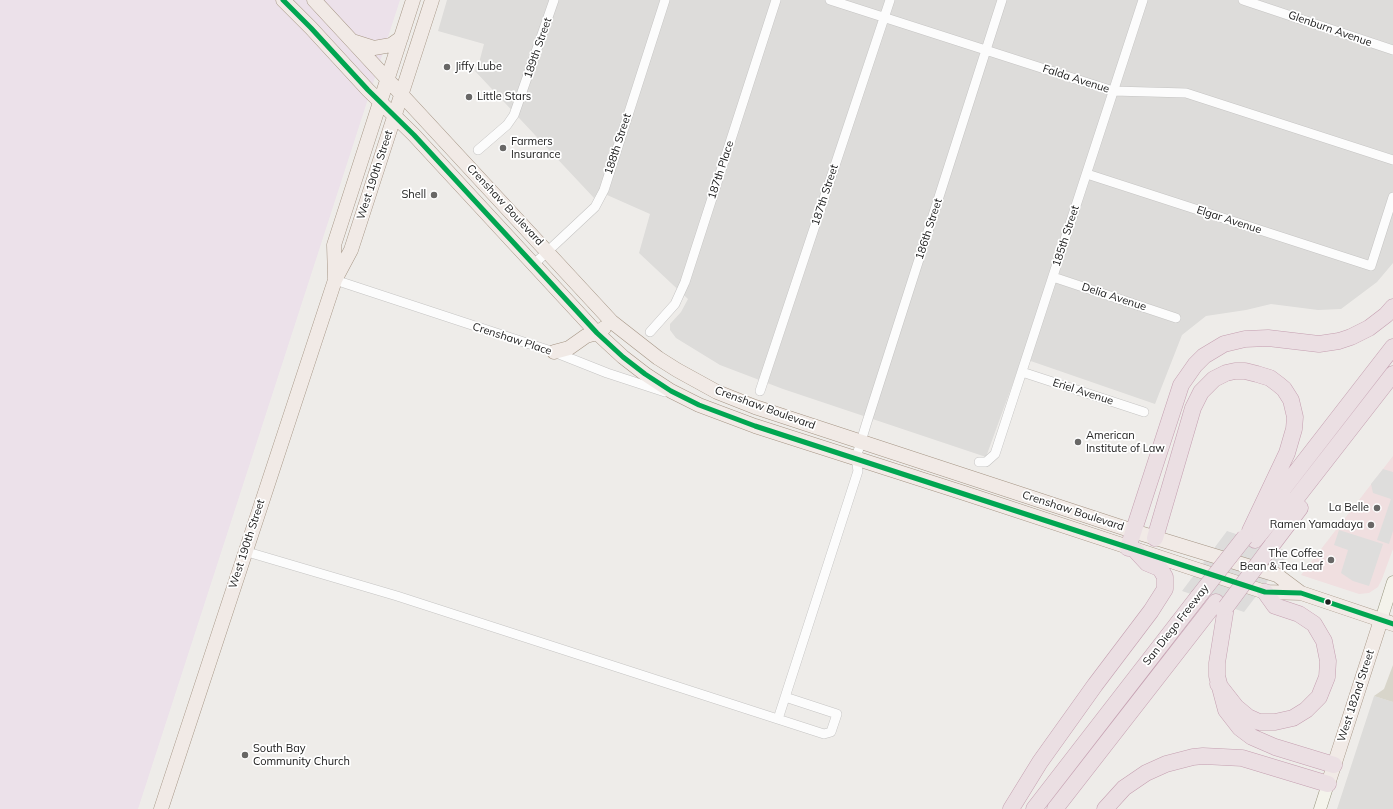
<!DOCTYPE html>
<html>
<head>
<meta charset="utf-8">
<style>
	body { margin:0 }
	canvas { display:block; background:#eeece9 }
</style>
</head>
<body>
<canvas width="1393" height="809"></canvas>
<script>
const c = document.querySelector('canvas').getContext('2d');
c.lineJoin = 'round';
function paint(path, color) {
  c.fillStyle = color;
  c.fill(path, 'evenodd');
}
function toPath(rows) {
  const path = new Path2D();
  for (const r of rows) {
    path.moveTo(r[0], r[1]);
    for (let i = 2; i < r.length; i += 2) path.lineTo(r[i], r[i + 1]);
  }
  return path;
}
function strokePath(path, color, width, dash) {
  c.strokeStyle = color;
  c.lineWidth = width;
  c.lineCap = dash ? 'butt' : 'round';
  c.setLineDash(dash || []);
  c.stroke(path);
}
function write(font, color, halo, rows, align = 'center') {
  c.font = font + ' Mulish,sans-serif';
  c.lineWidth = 3.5;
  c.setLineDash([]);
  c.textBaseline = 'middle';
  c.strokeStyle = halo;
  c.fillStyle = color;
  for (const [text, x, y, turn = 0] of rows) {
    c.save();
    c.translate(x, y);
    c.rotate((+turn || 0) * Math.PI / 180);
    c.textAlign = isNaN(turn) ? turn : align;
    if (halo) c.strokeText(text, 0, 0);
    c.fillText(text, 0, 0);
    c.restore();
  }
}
paint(toPath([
	[447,0,1393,0,1393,263,1377,282,1341,309,1318,310,1271,304,1246,310,1206,316,1182,335,1155,404,1022,358,986,457,783,389,720,365,676,338,670,330,670,324,681,312,688,299,639,253,650,214,598,191,594,198,475,71,479,63,484,44,438,31],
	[1374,696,1393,702,1393,809,1337,809]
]), '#dddcda');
paint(toPath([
	[1393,456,1393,549,1382,579,1378,587,1369,593,1359,594,1301,575]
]), '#f0dfe0');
paint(toPath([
	[0,0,400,0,138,809,0,809]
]), '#ece1ea');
paint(toPath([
	[1393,665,1393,702,1374,696,1384,689]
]), '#d8d5ca');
paint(toPath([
	[1383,469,1393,472,1393,531,1389,544,1377,540,1391,499,1373,493,1371,484],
	[1339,530,1383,544,1369,586,1353,581,1341,573,1348,550,1334,545]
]), '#dedddc');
paint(toPath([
	[1227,531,1290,552,1244,612,1182,591]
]), '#dddcdb');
const minor = toPath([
	[830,0,1113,91,1186,93,1393,160],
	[1243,0,1393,50],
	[478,150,507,125,514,115,554,0],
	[1087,174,1371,266,1393,197],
	[533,265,595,207,604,190,665,0],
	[1053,277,1176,318],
	[335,280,554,352,607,373,665,392],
	[650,332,675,304,685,282,776,0],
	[1022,372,1144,412],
	[760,391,890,0],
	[979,462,986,462,995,454,1143,0],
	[244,551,397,596,824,734,831,732,837,714,785,697],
	[778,719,858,471,856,458,866,425,1002,0]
]);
const secondary = toPath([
	[1381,620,1393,582],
	[1320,809,1328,784]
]);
const primary = toPath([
	[283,0,311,28,368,90,414,135,597,333,623,357,645,374,671,391,699,405,755,426,964,493,1265,592,1301,593,1393,624],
	[314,0,612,322,658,358,677,370,717,392,755,407,1133,531,1277,575,1301,593],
	[352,41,374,48,391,45,401,38],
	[335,278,334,245,413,0],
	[554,352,569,348,586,336,597,333,604,328],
	[1328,784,1381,620],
	[161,809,335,280,351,250,432,0]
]);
const motorway = toPath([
	[1269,507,1393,347],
	[1284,514,1393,374],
	[1155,538,1193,408,1201,392,1214,379,1226,373,1235,371,1245,371,1257,374,1270,378,1278,384,1284,389,1291,400,1295,417,1294,429,1287,453,1250,531],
	[1255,540,1287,500],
	[1272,545,1300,508],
	[1128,548,1181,385,1195,365,1204,356,1224,344,1245,339,1268,338,1319,344,1339,341,1351,337,1369,328,1386,315,1393,307],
	[1226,607,1217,663,1217,676,1226,710,1240,728,1252,737,1275,747,1334,765],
	[1218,684,1236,707,1248,717,1259,722,1275,722,1293,718,1306,710,1319,697,1327,677,1328,661,1324,641,1314,624,1299,614,1275,606,1265,592],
	[1011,809,1040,762,1095,685,1151,611,1165,589,1165,577,1161,570,1159,568,1147,563,1135,550],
	[1034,809,1198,597],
	[1055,809,1216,602],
	[1105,809,1124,788,1146,773,1166,764,1193,757,1203,756,1242,758,1328,784]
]);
strokePath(minor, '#c5c4c3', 10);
strokePath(secondary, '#999780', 13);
strokePath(primary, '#a59585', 15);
strokePath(motorway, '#c49fb0', 17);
strokePath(minor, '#fcfcfc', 9);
strokePath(secondary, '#f4f3eb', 12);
strokePath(primary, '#f1eae6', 14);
strokePath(motorway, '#ebdfe3', 16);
const motorwayBridge = toPath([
	[1198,597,1245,537],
	[1226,607,1272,545]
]);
strokePath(motorwayBridge, '#c49fb0', 17, []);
strokePath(motorwayBridge, '#ebdfe3', 16);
strokePath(toPath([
	[283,0,311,28,368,90,414,135,597,333,623,357,645,374,671,391,699,405,755,426,1265,592,1301,593,1393,624]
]), '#00a651', 5);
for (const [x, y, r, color] of [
	[447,67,4,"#686766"],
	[469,97,4,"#686766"],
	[503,148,4,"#686766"],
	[434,195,4,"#686766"],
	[1078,442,4,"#686766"],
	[1377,508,4,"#686766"],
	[1371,525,4,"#686766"],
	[1331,560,4,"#686766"],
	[1328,602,3.5,"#202020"],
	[245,755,4,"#686766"]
]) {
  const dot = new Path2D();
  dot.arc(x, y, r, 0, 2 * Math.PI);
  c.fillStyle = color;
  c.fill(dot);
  strokePath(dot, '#fff', 1.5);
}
write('11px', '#202020', '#fff', [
	["Glenburn Avenue",1330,29,19],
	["189th Street",538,48,-71],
	["Falda Avenue",1076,79,18],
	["188th Street",618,144,-72],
	["187th Place",721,170,-72],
	["West 190th Street",375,175,-72],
	["187th Street",825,195,-72],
	["Crenshaw Boulevard",505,205,47],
	["Elgar Avenue",1229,220,18],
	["186th Street",929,229,-72],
	["185th Street",1066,236,-72],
	["Delia Avenue",1114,297,18],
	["Crenshaw Place",512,339,18],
	["Eriel Avenue",1083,392,18],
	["Crenshaw Boulevard",765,408,20],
	["Crenshaw Boulevard",1073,511,18],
	["West 190th Street",247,544,-72],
	["San Diego Freeway",1176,625,-52],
	["West 182nd Street",1356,696,-72]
]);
write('11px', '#202020', '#fff', [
	["Jiffy Lube",455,67],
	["Little Stars",477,97],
	["Farmers",511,142],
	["Insurance",511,155],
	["Shell",426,195,"right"],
	["American",1086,436],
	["Institute of Law",1086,449],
	["La Belle",1369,508,"right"],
	["Ramen Yamadaya",1363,525,"right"],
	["The Coffee",1323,554,"right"],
	["Bean & Tea Leaf",1323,567,"right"],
	["South Bay",253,749],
	["Community Church",253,762]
], 'left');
</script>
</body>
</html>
